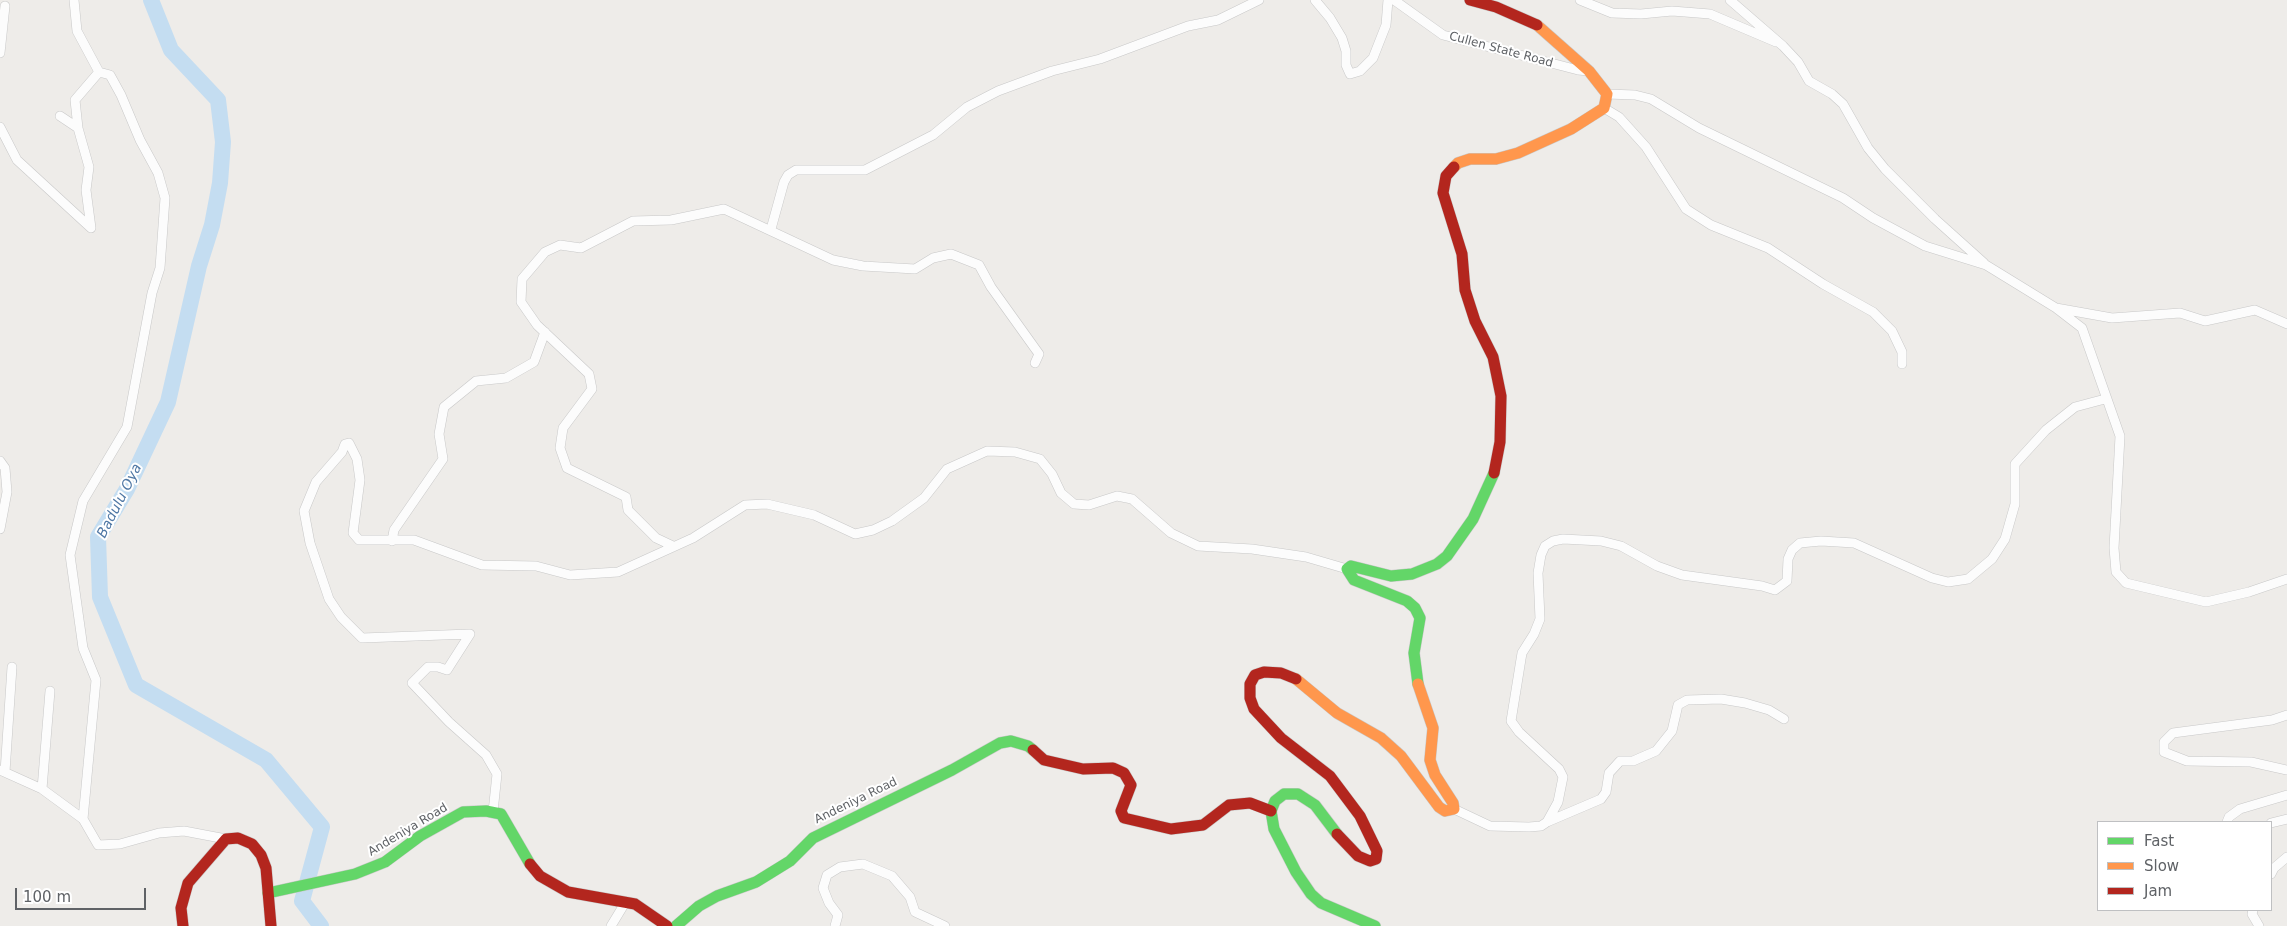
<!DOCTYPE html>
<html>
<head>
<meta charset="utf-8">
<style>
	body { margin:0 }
	#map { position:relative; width:2287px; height:926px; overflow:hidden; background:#eeece9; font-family:"DejaVu Sans",sans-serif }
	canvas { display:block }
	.legend { position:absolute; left:2097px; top:821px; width:175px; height:90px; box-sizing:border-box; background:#fff; border:1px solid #bfc0c2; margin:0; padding:6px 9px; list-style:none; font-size:15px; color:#5f6266 }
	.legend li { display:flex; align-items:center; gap:10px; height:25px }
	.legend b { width:25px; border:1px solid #bfc0c2 }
	.scale { position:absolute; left:15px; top:888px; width:131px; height:22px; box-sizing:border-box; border:2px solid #5f6266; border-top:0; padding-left:6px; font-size:15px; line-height:18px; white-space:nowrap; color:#5f6266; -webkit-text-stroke:4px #fff; paint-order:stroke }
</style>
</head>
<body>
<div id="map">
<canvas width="2287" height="926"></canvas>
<ul class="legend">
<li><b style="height:6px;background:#63d668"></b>Fast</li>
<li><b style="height:6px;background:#ff974d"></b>Slow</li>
<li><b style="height:6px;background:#b3261e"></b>Jam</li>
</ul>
<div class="scale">100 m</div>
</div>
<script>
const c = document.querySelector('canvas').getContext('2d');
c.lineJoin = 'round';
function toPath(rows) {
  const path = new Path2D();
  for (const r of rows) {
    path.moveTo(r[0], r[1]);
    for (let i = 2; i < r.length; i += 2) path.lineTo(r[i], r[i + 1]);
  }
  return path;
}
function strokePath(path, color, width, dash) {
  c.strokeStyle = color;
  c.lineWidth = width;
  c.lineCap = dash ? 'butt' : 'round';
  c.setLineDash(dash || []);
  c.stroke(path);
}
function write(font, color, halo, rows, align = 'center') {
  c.font = font + ' "DejaVu Sans",sans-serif';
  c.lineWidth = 4;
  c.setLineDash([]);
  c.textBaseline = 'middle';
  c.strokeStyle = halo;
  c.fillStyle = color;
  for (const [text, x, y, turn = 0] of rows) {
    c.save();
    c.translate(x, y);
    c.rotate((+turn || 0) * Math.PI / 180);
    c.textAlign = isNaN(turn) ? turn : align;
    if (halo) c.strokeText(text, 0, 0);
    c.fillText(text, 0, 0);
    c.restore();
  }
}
strokePath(toPath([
	[151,0,171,50,218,100,223,142,220,183,212,225,199,266,168,402,127,489,98,537,100,597,136,685,266,760,322,827,302,901,321,926]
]), '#c4ddf1', 16);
const street = toPath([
	[74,0,77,31,99,72],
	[1315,0,1330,18,1342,38,1346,51,1346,65,1350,74,1360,71,1373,58,1386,25,1388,0],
	[1394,0,1443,35,1578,70,1589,71],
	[1580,0,1612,13,1641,14,1672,11,1710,14,1776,42],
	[1730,0,1783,46,1798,62,1809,81,1832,94,1843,104,1868,148,1885,169,1935,219,1984,263],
	[0,53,5,6],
	[1607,94,1635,95,1651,99,1699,128,1843,198,1873,218,1925,246,1986,265,2056,308,2082,328,2120,436,2114,548,2116,572,2126,583,2206,602,2249,592,2287,579],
	[1604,108,1619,117,1646,147,1686,209,1711,225,1768,248,1823,284,1873,312,1892,331,1902,352,1902,364],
	[60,116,78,128],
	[0,127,17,160,91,228,86,190,89,167,78,128,75,100,99,72,110,75,121,95,140,140,158,173,165,198,160,268,152,293,127,427,83,501,70,555,83,648,96,680,83,819],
	[771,229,784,182,788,175,796,170,865,170,933,135,967,107,998,91,1052,71,1100,59,1188,26,1218,20,1259,0],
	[2056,308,2112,318,2180,313,2205,321,2255,310,2287,324],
	[0,461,5,468,7,492,0,529],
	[392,541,394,530,443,459,439,434,444,407,476,381,506,378,534,362,545,332],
	[673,546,656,538,628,510,626,497,567,468,560,448,563,428,592,389,589,374,537,325,521,302,522,279,545,252,560,245,581,248,633,221,671,220,724,209,833,260,863,266,915,269,933,258,951,254,979,265,991,287,1039,354,1035,363],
	[2287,715,2272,720,2173,733,2164,742,2164,752,2187,761,2251,762,2287,770],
	[0,770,42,789,83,819,98,845,120,844,159,833,184,831,226,839],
	[5,772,12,667],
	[42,789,50,691],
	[1454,809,1490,826,1529,827,1541,826,1547,822,1558,802,1563,777,1559,769,1519,732,1511,721,1522,653,1534,634,1540,619,1538,573,1541,555,1545,546,1553,541,1563,539,1601,541,1621,546,1657,566,1682,575,1762,586,1775,590,1787,581,1788,559,1792,550,1800,543,1821,541,1854,543,1932,578,1948,582,1968,579,1992,559,2005,539,2015,504,2015,464,2046,430,2075,407,2105,399],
	[493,812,497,774,486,755,449,722,412,683,428,667,438,667,447,670,470,634,362,638,341,617,329,599,310,543,304,511,316,482,342,452,345,444,349,443,357,459,360,480,353,533,359,540,414,540,482,565,536,566,570,575,618,572,693,538,745,505,767,504,814,515,855,534,873,530,892,521,924,498,947,469,987,451,1015,452,1040,459,1052,474,1061,493,1074,504,1089,505,1117,496,1132,499,1171,533,1198,546,1252,549,1306,557,1347,569],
	[1547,822,1601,799,1606,792,1609,773,1620,761,1633,761,1656,751,1672,731,1678,705,1687,700,1721,699,1745,703,1769,710,1784,719],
	[2227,822,2229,817,2240,809,2287,795],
	[2271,823,2287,819],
	[2271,874,2274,868,2287,857],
	[2253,910,2252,914,2259,926],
	[611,926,625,903],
	[835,926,838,915,829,903,823,888,827,875,840,867,863,864,892,876,910,897,915,912,945,926]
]);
const fast = toPath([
	[1418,684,1414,653,1420,618,1415,608,1407,601,1354,580,1347,569,1351,566,1391,576,1412,574,1437,564,1447,556,1473,519,1494,473],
	[1337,834,1315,805,1298,794,1284,794,1275,801,1271,811,1274,829,1296,872,1311,894,1321,903,1375,926],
	[268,893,355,874,385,862,420,836,463,812,486,811,501,814,530,864],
	[676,926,699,906,717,896,756,882,790,861,813,838,952,770,1000,743,1011,741,1028,746,1033,750]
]);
const slow = toPath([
	[1454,167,1458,163,1470,159,1496,159,1518,153,1571,129,1604,108,1607,94,1589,71,1537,25],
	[1296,679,1337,713,1381,738,1401,756,1439,807,1445,811,1454,809,1453,803,1435,775,1430,760,1433,728,1418,684]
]);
const jam = toPath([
	[1470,0,1496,7,1537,25],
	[1454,167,1446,176,1443,193,1462,254,1465,290,1475,321,1493,357,1501,396,1500,442,1494,473],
	[1296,679,1281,673,1264,672,1255,675,1250,684,1250,698,1254,709,1281,738,1330,776,1360,816,1377,851,1376,859,1370,861,1358,856,1337,834],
	[1033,750,1044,760,1083,769,1113,768,1124,773,1131,785,1121,811,1124,818,1171,829,1203,825,1229,805,1250,803,1271,811],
	[530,864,540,876,568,892,635,904,667,926],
	[183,926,181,908,188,883,226,839,238,838,252,844,261,855,266,868,271,926]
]);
strokePath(street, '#c8c8c8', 10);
strokePath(fast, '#c8c8c8', 12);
strokePath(slow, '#c8c8c8', 12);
strokePath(jam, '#c8c8c8', 12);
strokePath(street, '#fcfcfc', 9);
strokePath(fast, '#63d668', 11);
strokePath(slow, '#ff974d', 11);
strokePath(jam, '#b3261e', 11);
write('12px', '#5f6266', '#fff', [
	["Cullen State Road",1501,50,15],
	["Andeniya Road",856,801,-26],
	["Andeniya Road",408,830,-31]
]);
write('italic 14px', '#5078a5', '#fff', [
	["Badulu Oya",120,501,-63]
]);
</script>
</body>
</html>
